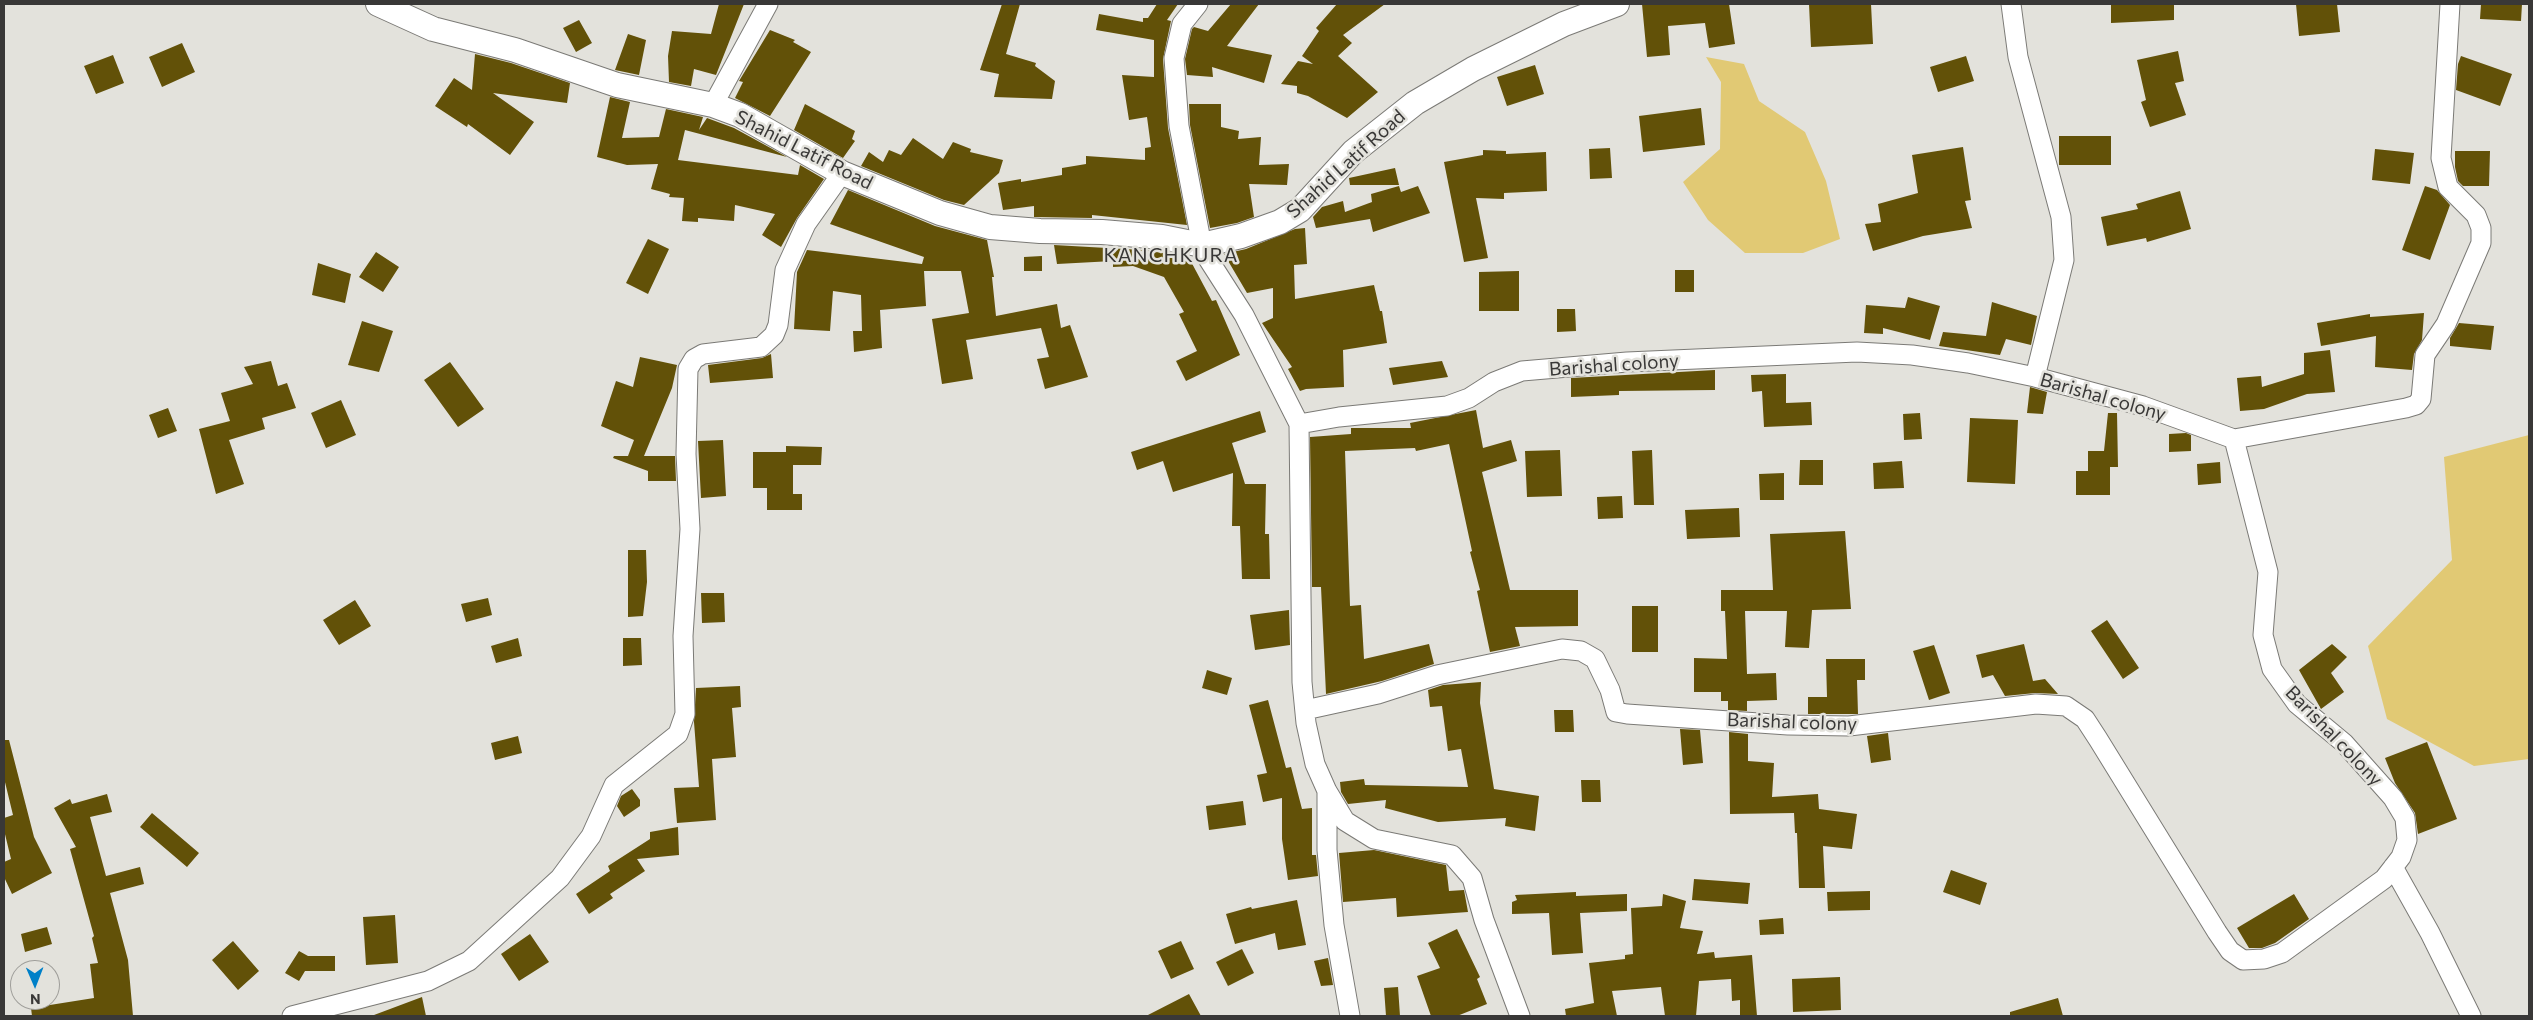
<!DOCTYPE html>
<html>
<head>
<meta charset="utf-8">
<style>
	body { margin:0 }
	#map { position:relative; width:2533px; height:1020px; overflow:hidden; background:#e3e2dc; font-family:Commissioner,sans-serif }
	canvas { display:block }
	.frame { position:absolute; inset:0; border:5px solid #393837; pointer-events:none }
	.north { position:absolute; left:10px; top:960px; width:50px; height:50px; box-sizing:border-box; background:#e3e2dc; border:1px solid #9f9e9a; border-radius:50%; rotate:179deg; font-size:14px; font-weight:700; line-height:20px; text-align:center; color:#393837 }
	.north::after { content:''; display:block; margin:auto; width:18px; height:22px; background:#0080c8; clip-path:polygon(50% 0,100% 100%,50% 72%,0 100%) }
</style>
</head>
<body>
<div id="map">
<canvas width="2533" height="1020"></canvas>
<div class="frame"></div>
<div class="north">N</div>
</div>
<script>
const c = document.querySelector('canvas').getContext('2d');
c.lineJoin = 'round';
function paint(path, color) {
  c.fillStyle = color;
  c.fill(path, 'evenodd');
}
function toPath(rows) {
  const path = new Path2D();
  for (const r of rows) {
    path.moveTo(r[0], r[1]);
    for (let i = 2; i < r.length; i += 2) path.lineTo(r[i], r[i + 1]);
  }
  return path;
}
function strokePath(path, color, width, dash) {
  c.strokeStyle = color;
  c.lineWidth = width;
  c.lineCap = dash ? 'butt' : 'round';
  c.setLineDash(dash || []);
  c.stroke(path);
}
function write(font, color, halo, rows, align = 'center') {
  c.font = font + ' Commissioner,sans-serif';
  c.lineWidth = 5;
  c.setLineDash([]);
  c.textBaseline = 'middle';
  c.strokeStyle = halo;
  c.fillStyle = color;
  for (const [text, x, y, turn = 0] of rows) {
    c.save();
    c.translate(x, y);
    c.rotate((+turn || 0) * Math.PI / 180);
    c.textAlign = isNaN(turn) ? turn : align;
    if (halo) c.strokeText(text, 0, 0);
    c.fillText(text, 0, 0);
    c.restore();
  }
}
paint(toPath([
	[1706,57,1744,64,1759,101,1805,132,1826,181,1840,239,1803,253,1745,253,1708,220,1683,182,1720,149,1721,82],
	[2529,435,2529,759,2474,766,2387,719,2368,646,2452,560,2444,457]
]), '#e1c974');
paint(toPath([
	[719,4,744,4,716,75,694,69,691,86,669,82,668,56,672,31,711,34],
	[1002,4,1020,4,1006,54,1036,63,1035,66,1055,81,1052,99,994,97,999,74,980,70],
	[1157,4,1178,4,1167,20,1171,21,1163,59,1168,128,1187,225,1092,215,1092,218,1034,217,1034,206,1003,210,998,183,1021,179,1021,182,1062,175,1062,168,1086,164,1086,156,1145,160,1145,148,1151,147,1147,117,1129,120,1122,75,1154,77,1154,40,1096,30,1099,14,1143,22,1143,18,1148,18],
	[1231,4,1259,4,1227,46,1272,55,1264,83,1212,67,1213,77,1187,75,1185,59,1192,29,1194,27,1208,31],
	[1337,4,1385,4,1343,35,1352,43,1338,56,1378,92,1347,118,1308,96,1297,93,1297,86,1281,84,1298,61,1313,64,1302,56,1319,31,1316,28],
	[1642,4,1729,4,1735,44,1709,48,1705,23,1668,26,1670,55,1647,57],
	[1809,4,1871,4,1873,44,1811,47],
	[2111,4,2174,4,2174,20,2111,23],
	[2296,4,2337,4,2340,32,2299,36],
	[2481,4,2522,4,2521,21,2480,19],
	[579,20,592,43,576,52,563,28],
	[770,30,795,40,793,42,811,52,770,116,735,98,743,82,739,81],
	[628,34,646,40,639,75,615,70],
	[182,43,195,72,162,87,149,57],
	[2178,51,2184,81,2175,83,2186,115,2150,127,2141,102,2146,100,2137,60],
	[475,54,511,63,570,83,567,103,493,93,534,122,510,155,468,124,467,127,435,106,454,78,472,90],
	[113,55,124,83,96,94,84,66],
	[1966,56,1974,81,1938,92,1930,67],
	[2461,56,2512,74,2500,106,2456,90,2458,64],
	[1535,65,1544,94,1507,106,1497,77],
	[610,97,630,102,622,138,659,137,666,109,703,117,699,130,707,118,734,128,787,157,685,130,678,160,798,175,800,165,824,179,797,218,781,247,762,235,775,214,735,205,734,221,698,218,698,222,682,221,684,198,669,197,670,194,651,189,658,164,627,165,597,157],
	[805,104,855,131,852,139,855,141,843,158,794,130],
	[1189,104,1221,104,1221,127,1239,131,1238,139,1261,137,1259,165,1289,164,1287,185,1249,184,1254,217,1237,223,1210,228,1190,125],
	[1701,108,1705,145,1643,152,1639,116],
	[2059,136,2111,136,2111,165,2059,165],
	[913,138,943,159,953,142,971,149,970,152,1003,160,999,173,964,205,944,200,861,166,869,152,883,162,889,150,901,155],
	[1963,147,1971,200,1965,201,1972,228,1923,236,1873,251,1865,224,1881,222,1878,204,1918,193,1912,155],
	[1610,148,1612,178,1590,179,1589,149],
	[2375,149,2414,153,2410,184,2372,180],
	[1483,150,1506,151,1506,154,1546,152,1547,191,1504,193,1504,199,1476,198,1488,258,1464,262,1444,162,1483,155],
	[2455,151,2490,151,2489,186,2463,186,2458,181,2455,167],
	[1395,168,1399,185,1350,185,1349,178],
	[1399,186,1401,192,1418,186,1430,213,1373,232,1370,219,1316,228,1313,217,1322,207,1343,201,1345,212,1372,202,1371,194],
	[2425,186,2437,190,2450,205,2430,260,2402,250],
	[848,190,935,226,987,240,994,277,992,277,996,316,1057,304,1061,328,1070,325,1088,377,1045,389,1037,359,1049,357,1041,328,966,340,973,379,942,384,932,319,969,313,961,271,924,271,926,306,880,310,882,348,854,352,853,331,862,331,861,295,833,291,830,331,794,329,797,272,807,250,922,264,924,257,830,224],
	[2180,191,2191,229,2147,242,2146,238,2107,246,2101,217,2138,209,2136,204],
	[1305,228,1307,264,1294,265,1295,299,1374,285,1380,311,1382,311,1387,343,1343,350,1344,387,1306,389,1300,391,1288,369,1292,367,1262,323,1273,318,1273,288,1247,293,1224,254,1246,249,1295,229],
	[648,239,669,249,648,294,626,283],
	[1054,245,1160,251,1188,256,1212,301,1216,300,1240,355,1186,381,1176,361,1197,351,1179,314,1184,312,1164,277,1133,266,1113,267,1113,261,1057,264],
	[376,252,399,267,383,292,359,277],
	[1042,256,1042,271,1024,271,1024,257],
	[318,263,351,274,345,303,312,295],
	[1675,270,1694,270,1694,292,1675,292],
	[1519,271,1519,311,1479,311,1479,272],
	[1908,297,1940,306,1930,340,1883,328,1883,334,1864,333,1866,305,1905,308],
	[1992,302,2037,316,2031,345,2006,339,2000,355,1939,346,1943,332,1986,336],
	[1557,309,1575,309,1576,331,1557,332],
	[2424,313,2422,340,2414,354,2412,370,2375,367,2376,336,2321,346,2317,323,2370,314,2370,317],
	[362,321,393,331,379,372,348,365],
	[2459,323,2494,326,2491,350,2450,346,2450,338],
	[2330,350,2335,392,2307,394,2264,409,2240,411,2237,378,2261,376,2262,387,2304,374,2304,353],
	[771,354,773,378,710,383,708,365,762,358],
	[640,357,677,365,672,388,644,456,675,456,676,481,648,481,648,471,613,458,614,456,628,456,634,440,601,426,616,381,633,387],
	[271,361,278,386,287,383,296,408,262,418,265,429,229,440,244,484,216,494,199,429,230,421,221,393,253,384,244,367],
	[1442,361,1448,377,1393,385,1389,368],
	[450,362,484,409,458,427,424,380],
	[1715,370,1715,390,1619,391,1619,395,1571,397,1571,378],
	[1786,374,1786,403,1811,402,1812,425,1764,427,1762,391,1752,392,1751,375],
	[2030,387,2047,392,2043,414,2027,413],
	[341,400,356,435,326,448,311,413],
	[168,408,177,431,158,438,149,415],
	[1476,410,1483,448,1511,440,1517,461,1482,472,1510,590,1578,590,1578,626,1515,627,1520,646,1490,652,1477,591,1480,590,1470,552,1472,551,1449,444,1416,451,1415,448,1345,451,1350,606,1361,605,1364,659,1429,644,1434,664,1382,681,1326,694,1321,587,1312,587,1310,437,1351,434,1351,428,1411,428,1410,423],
	[1260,411,1266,432,1232,443,1245,484,1266,484,1265,534,1269,534,1270,579,1242,579,1240,526,1232,526,1233,473,1173,492,1163,461,1137,470,1131,452],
	[1920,413,1922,439,1904,440,1903,414],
	[2108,413,2117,413,2118,467,2110,467,2110,495,2076,495,2076,471,2088,471,2088,451,2104,451],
	[1970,418,2018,420,2015,484,1967,482],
	[2186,433,2191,435,2191,451,2169,452,2169,434],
	[723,440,726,496,701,498,698,441],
	[786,446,822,447,821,465,793,465,793,494,802,494,802,510,767,510,767,488,753,488,753,452,786,452],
	[1560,450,1562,496,1527,497,1525,451],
	[1652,450,1654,505,1634,505,1632,451],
	[1800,460,1823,460,1823,485,1799,485],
	[1902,461,1904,488,1874,489,1873,463],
	[2220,462,2221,483,2198,485,2197,464],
	[1784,473,1784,500,1760,500,1759,474],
	[1622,496,1623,518,1598,519,1597,497],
	[1739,508,1740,537,1687,539,1685,510],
	[1845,531,1851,609,1812,610,1809,648,1785,647,1787,611,1745,611,1747,674,1776,673,1777,700,1747,701,1747,711,1728,710,1728,701,1721,701,1721,692,1694,692,1694,658,1727,659,1725,611,1721,611,1721,590,1773,590,1770,534],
	[628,550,646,550,647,582,643,616,628,617],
	[701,593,724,593,725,622,702,623],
	[488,598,492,615,466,622,461,604],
	[355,600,371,626,339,645,323,620],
	[1632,606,1658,606,1658,652,1632,652],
	[1289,610,1290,645,1255,650,1250,615],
	[2107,620,2139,668,2123,679,2091,631],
	[518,638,522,656,496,663,491,646],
	[623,638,641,638,642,665,623,666],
	[2024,644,2033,681,2045,679,2058,694,2035,693,2005,696,1993,675,1982,678,1976,655],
	[2332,644,2347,657,2331,673,2344,692,2321,709,2299,670],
	[1934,645,1950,693,1929,700,1913,651],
	[1826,659,1865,659,1865,680,1857,680,1858,714,1808,714,1808,697,1827,697],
	[1207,670,1232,678,1227,695,1202,688],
	[1481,682,1480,703,1494,789,1539,796,1535,831,1505,826,1506,818,1438,822,1385,808,1386,800,1348,804,1341,792,1340,782,1364,779,1365,785,1468,787,1461,749,1448,751,1442,706,1430,707,1428,690,1443,685],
	[740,686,741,707,732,708,736,757,712,759,716,820,677,823,674,788,699,787,694,722,696,688],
	[1268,700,1286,768,1291,767,1302,809,1312,808,1312,855,1316,855,1318,876,1288,880,1282,839,1282,798,1263,802,1257,775,1267,773,1249,705],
	[1554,710,1573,710,1574,732,1555,732],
	[1680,729,1700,730,1703,763,1683,765],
	[1729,732,1748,734,1748,761,1774,763,1772,797,1818,794,1819,809,1857,814,1852,849,1823,846,1825,888,1799,888,1797,833,1795,833,1794,813,1730,814],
	[1888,733,1891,760,1871,763,1867,736],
	[518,736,522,753,495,760,491,743],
	[4,740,9,740,34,837,52,873,12,894,4,877,4,862,11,859,4,830,4,818,13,815,4,778],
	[2427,742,2457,819,2418,834,2415,813,2395,783,2385,758],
	[1581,780,1600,780,1601,802,1582,802],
	[632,789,640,800,640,806,624,817,617,806,621,796],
	[107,794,112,812,90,817,106,876,140,867,144,884,110,893,128,960,133,1016,32,1016,31,1008,94,998,90,964,98,963,92,938,94,936,70,849,76,847,54,808,70,799,72,804],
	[1243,801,1246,825,1209,830,1206,806],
	[152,813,199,853,187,867,140,827],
	[678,827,679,855,637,859,645,871,610,894,613,898,589,914,576,894,610,871,608,866,650,839,650,832],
	[1374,850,1446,865,1449,891,1464,890,1468,912,1397,917,1396,898,1343,902,1339,853],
	[1951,870,1987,883,1980,905,1943,892],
	[1694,879,1750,883,1748,904,1692,900],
	[1870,891,1870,910,1828,911,1827,892],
	[1576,892,1576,896,1627,894,1627,911,1580,913,1583,953,1552,955,1549,913,1512,914,1512,902,1517,900,1515,895],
	[1663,894,1686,901,1680,928,1703,931,1697,954,1714,952,1715,958,1752,955,1757,1016,1740,1016,1740,1000,1732,1001,1731,979,1699,981,1696,1016,1665,1016,1661,987,1612,991,1617,1016,1566,1016,1565,1009,1594,1003,1589,963,1625,959,1625,955,1633,954,1631,908,1662,906],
	[2294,894,2309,919,2275,943,2262,948,2249,948,2237,928],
	[1297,900,1306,945,1278,950,1275,933,1235,944,1226,914,1251,907,1252,909],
	[395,915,398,963,366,965,363,917],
	[1783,918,1784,934,1760,935,1759,920],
	[47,927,52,944,25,952,21,934],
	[1457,929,1480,977,1477,979,1487,1004,1457,1016,1431,1016,1417,976,1440,968,1428,943],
	[530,934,549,962,519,981,501,954],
	[233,941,259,971,238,990,212,960],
	[1181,941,1194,969,1171,979,1158,951],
	[1242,949,1254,973,1228,986,1216,962],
	[299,951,308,956,335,956,335,971,305,971,299,981,285,973],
	[1328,958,1333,985,1321,986,1314,961],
	[1840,977,1841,1010,1793,1012,1792,979],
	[1398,987,1400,1016,1386,1016,1384,988],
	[1189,994,1201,1016,1146,1016],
	[422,997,426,1016,374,1016,374,1015],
	[2058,998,2063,1016,2010,1016,2010,1012]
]), '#625108');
const minor = toPath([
	[1198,4,1182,24,1174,58,1179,126,1203,251,1244,315,1299,424,1302,682,1306,723,1315,764,1327,791,1345,821,1374,839,1452,855,1472,878,1484,920,1520,1016],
	[2011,4,2018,57,2061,217,2064,260,2035,377],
	[713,105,768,4],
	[1299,424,1339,417,1447,406,1469,398,1494,382,1522,371,1627,362,1857,352,1912,355,1968,363,2035,377,2143,406,2234,439,2268,572,2263,635,2272,669,2297,704,2344,743,2393,798,2405,818,2407,840,2401,857,2384,879,2282,953,2264,959,2243,960,2230,951,2217,932,2098,739,2085,719,2066,706,2036,704,1849,726,1788,725,1627,714,1616,712,1610,690,1595,659,1581,651,1562,649,1437,675,1378,694,1305,710],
	[2234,439,2406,408,2416,405,2421,399,2425,355,2446,324,2481,243,2481,228,2476,215,2448,187,2441,158,2450,4],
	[1327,791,1327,850,1334,925,1350,1016],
	[2393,867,2430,933,2471,1016],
	[292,1016,428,981,469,961,560,878,591,836,614,785,678,734,685,714,683,636,690,529,686,454,688,369,694,359,703,354,761,347,774,335,778,325,785,270,806,224,842,173]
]);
const tertiary = toPath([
	[378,4,433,29,515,50,617,85,713,105,740,115,842,173,940,213,990,227,1040,231,1102,232,1162,237,1202,245,1241,236,1280,222,1300,210,1353,152,1415,103,1473,69,1564,24,1617,4]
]);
strokePath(minor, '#7b7a76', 21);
strokePath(tertiary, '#7b7a76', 26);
strokePath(minor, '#fff', 19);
strokePath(tertiary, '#fff', 24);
write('19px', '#393837', '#e3e2dc', [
	["Shahid Latif Road",804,150,27],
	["Shahid Latif Road",1346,164,-42],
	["Barishal colony",1614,365,-4],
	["Barishal colony",2103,397,16],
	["Barishal colony",1792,722,2],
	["Barishal colony",2334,736,46]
]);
c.letterSpacing = '1px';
write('20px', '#393837', '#e3e2dc', [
	["KANCHKURA",1171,255]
]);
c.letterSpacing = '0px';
</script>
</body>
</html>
